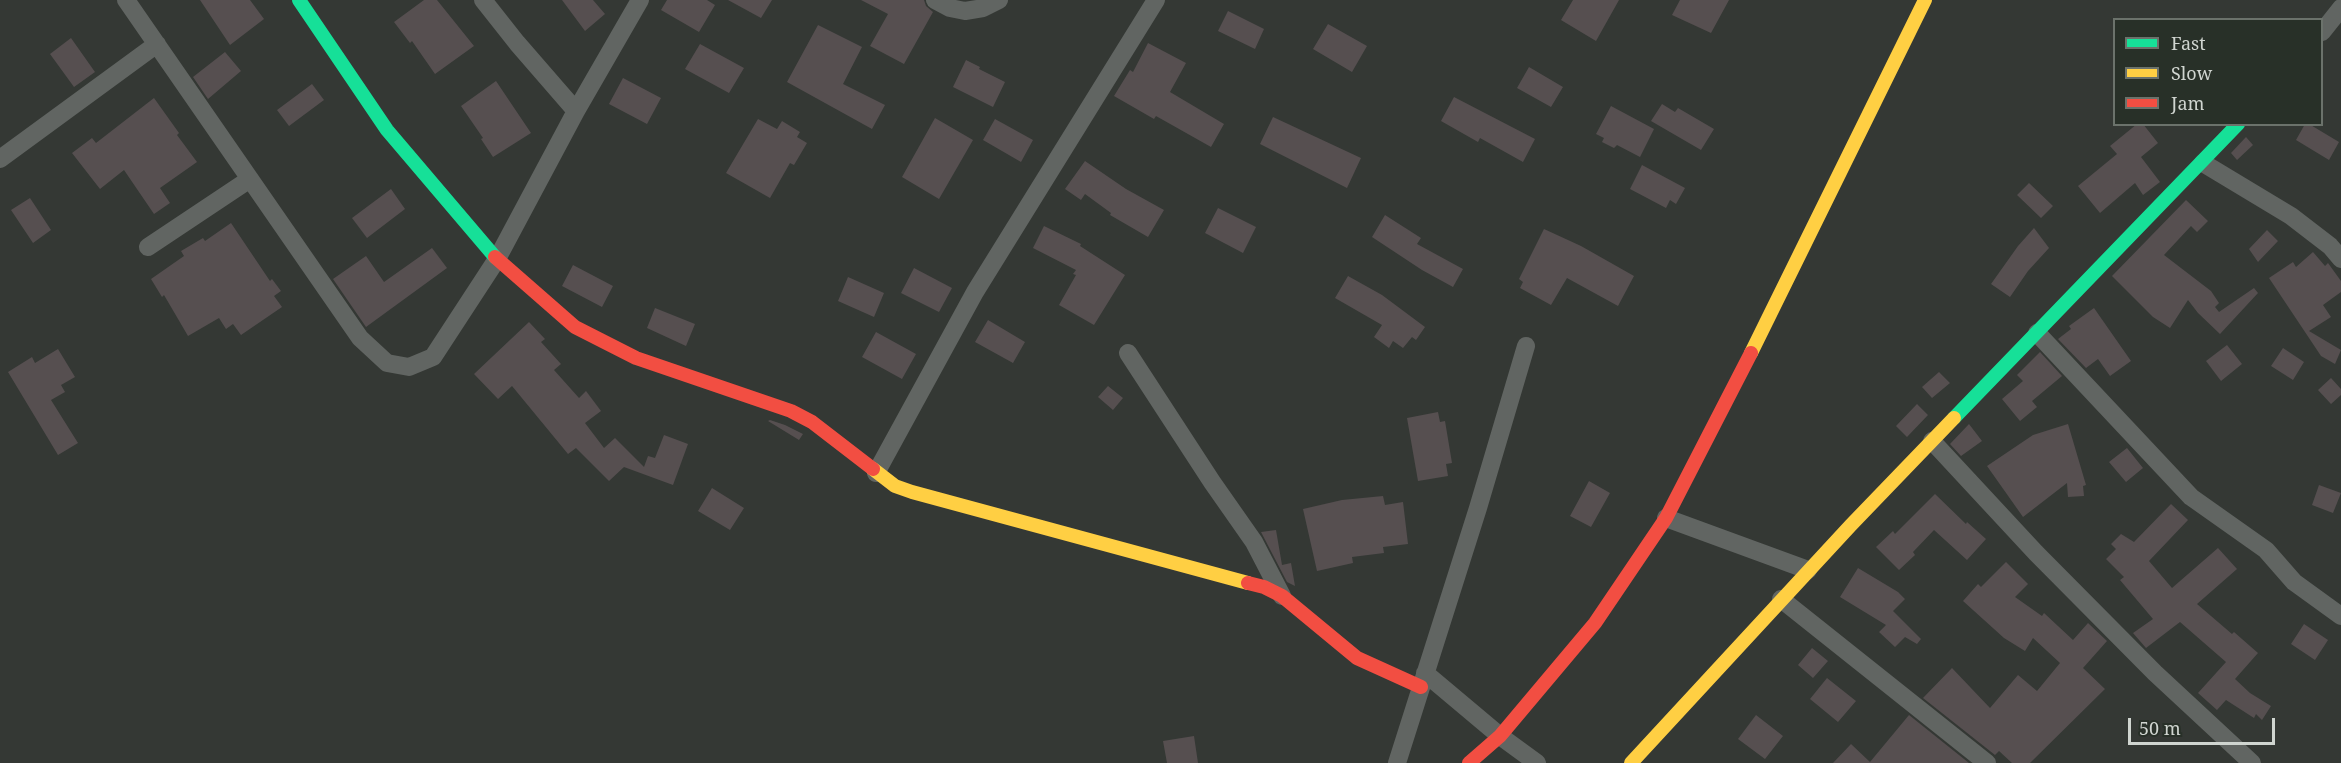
<!DOCTYPE html>
<html>
<head>
<meta charset="utf-8">
<style>
	body { margin:0 }
	#map { position:relative; width:2341px; height:763px; overflow:hidden; background:#343834; font-family:"Noto Serif",serif }
	canvas { display:block }
	.legend { position:absolute; left:2113px; top:18px; width:210px; height:108px; box-sizing:border-box; background:#283028; border:2px solid #6b726b; margin:0; padding:8px 10px; list-style:none; font-size:18px; color:#d0d5d0 }
	.legend li { display:flex; align-items:center; gap:12px; height:30px }
	.legend b { width:30px; border:2px solid #6b726b }
	.scale { position:absolute; left:2128px; top:718px; width:147px; height:27px; box-sizing:border-box; border:3px solid #d0d5d0; border-top:0; padding-left:8px; font-size:18px; line-height:21px; white-space:nowrap; color:#d0d5d0; -webkit-text-stroke:4px #283028; paint-order:stroke }
</style>
</head>
<body>
<div id="map">
<canvas width="2341" height="763"></canvas>
<ul class="legend">
<li><b style="height:8px;background:#16e098"></b>Fast</li>
<li><b style="height:8px;background:#ffcf43"></b>Slow</li>
<li><b style="height:8px;background:#f24e42"></b>Jam</li>
</ul>
<div class="scale">50 m</div>
</div>
<script>
const c = document.querySelector('canvas').getContext('2d');
c.lineJoin = 'round';
function paint(path, color) {
  c.fillStyle = color;
  c.fill(path, 'evenodd');
}
function toPath(rows) {
  const path = new Path2D();
  for (const r of rows) {
    path.moveTo(r[0], r[1]);
    for (let i = 2; i < r.length; i += 2) path.lineTo(r[i], r[i + 1]);
  }
  return path;
}
function strokePath(path, color, width, dash) {
  c.strokeStyle = color;
  c.lineWidth = width;
  c.lineCap = dash ? 'butt' : 'round';
  c.setLineDash(dash || []);
  c.stroke(path);
}
paint(toPath([
	[200,0,250,0,264,19,230,45],
	[424,0,437,0,474,46,435,74,412,41,410,43,394,22],
	[562,0,593,0,605,14,585,31],
	[667,0,707,0,715,5,699,32,661,10],
	[728,0,772,0,761,18],
	[861,0,924,0,926,6,933,12,904,64,870,46,888,14],
	[1573,0,1619,0,1596,41,1561,20],
	[1680,0,1729,0,1711,33,1672,15],
	[1228,11,1264,29,1255,49,1218,31],
	[1328,24,1367,46,1352,72,1313,49],
	[818,25,862,47,843,84,885,105,872,129,787,82],
	[71,38,95,72,74,87,50,54],
	[1148,43,1186,63,1170,92,1224,124,1211,147,1156,116,1154,119,1114,96,1130,70,1133,72],
	[700,44,744,68,729,93,685,69],
	[225,52,241,71,208,99,193,77],
	[966,60,980,67,979,69,1005,82,993,107,953,87],
	[1529,67,1563,87,1551,107,1517,88],
	[623,78,661,98,647,124,609,104],
	[496,81,531,133,493,157,481,139,483,138,461,106],
	[312,84,324,100,289,126,277,110],
	[1454,97,1535,139,1523,162,1480,138,1478,142,1441,121],
	[154,98,179,133,177,135,197,162,160,188,170,203,154,214,124,170,100,189,72,153,92,138,96,143],
	[1662,104,1675,112,1678,108,1714,129,1701,150,1651,121],
	[1611,106,1654,129,1640,157,1617,145,1614,148,1602,142,1604,138,1596,134],
	[1273,117,1361,158,1347,188,1260,144],
	[935,118,973,140,939,199,902,177],
	[758,119,777,129,782,121,800,132,797,137,807,143,794,165,790,163,770,198,726,173],
	[995,119,1033,140,1021,162,983,140],
	[2137,124,2143,124,2158,143,2141,157,2160,182,2143,195,2135,183,2100,213,2078,186,2117,154,2110,146],
	[2305,124,2309,124,2339,142,2329,160,2296,140],
	[2246,137,2253,145,2237,160,2231,153],
	[1085,161,1126,189,1164,210,1148,237,1110,215,1111,213,1085,194,1081,200,1065,189],
	[1642,165,1685,188,1676,204,1670,200,1666,208,1630,189],
	[2029,183,2053,206,2041,218,2017,195],
	[391,189,405,209,367,238,352,218],
	[30,198,51,230,33,243,11,210],
	[2186,200,2208,221,2197,232,2191,226,2164,255,2211,291,2219,303,2215,307,2219,312,2254,288,2258,293,2220,334,2198,313,2188,300,2170,328,2153,317,2112,276],
	[1218,208,1256,227,1243,253,1205,233],
	[1385,215,1421,238,1417,244,1463,269,1453,287,1422,270,1372,237],
	[231,223,270,281,272,279,281,291,274,296,282,307,241,335,233,324,226,329,219,318,188,336,164,295,162,297,151,279,184,256,181,251,203,238,205,241],
	[1044,226,1081,244,1080,246,1125,275,1094,325,1059,305,1076,275,1073,274,1076,270,1033,248],
	[2034,228,2049,248,2028,271,2010,297,1991,284,2018,246],
	[1544,229,1581,246,1634,276,1618,306,1567,278,1551,305,1520,288,1523,282,1519,279],
	[2267,230,2278,241,2258,262,2249,249],
	[432,248,447,268,366,327,333,279,366,256,384,282],
	[2313,252,2325,266,2328,263,2341,281,2341,292,2323,305,2331,317,2309,331,2341,350,2335,364,2321,356,2269,278,2293,262,2296,267],
	[573,265,613,286,602,307,562,286],
	[914,268,952,288,939,312,901,293],
	[1348,276,1382,295,1425,327,1416,340,1412,337,1403,348,1393,341,1389,348,1374,337,1382,325,1335,298],
	[848,277,884,293,874,317,838,301],
	[655,308,695,324,686,346,647,328],
	[2094,308,2131,361,2110,376,2098,359,2086,368,2058,339,2071,329,2069,326],
	[988,320,1025,342,1013,363,975,342],
	[529,322,545,339,541,342,561,364,554,370,579,398,586,391,601,411,585,423,604,448,615,438,644,467,648,456,655,458,664,435,688,444,673,485,624,467,609,481,576,448,568,454,512,386,498,399,474,374],
	[876,332,916,354,902,379,862,357],
	[2227,345,2242,364,2221,381,2206,361],
	[2283,348,2304,362,2293,380,2271,366],
	[58,349,75,377,61,385,65,392,51,400,78,443,58,455,8,372,32,357,35,363],
	[2040,352,2062,376,2032,401,2037,407,2020,421,2002,399,2023,381,2017,375],
	[1939,372,1950,383,1932,398,1922,387],
	[2331,378,2341,389,2341,395,2331,404,2318,390],
	[1108,386,1123,398,1113,410,1098,397],
	[1917,404,1928,415,1907,437,1896,426],
	[1438,412,1440,422,1445,421,1452,463,1446,464,1448,476,1418,481,1407,418],
	[770,420,785,425,803,434,799,440,768,421],
	[1969,424,1982,441,1961,456,1950,444],
	[2068,424,2086,485,2083,486,2084,496,2068,497,2067,483,2023,517,1987,466,2033,435],
	[2127,448,2143,468,2126,482,2109,462],
	[1589,481,1610,493,1591,527,1570,516],
	[2319,485,2341,493,2333,513,2312,505],
	[712,488,744,508,730,530,698,511],
	[1935,494,1966,524,1967,522,1986,539,1967,560,1934,530,1913,552,1915,555,1899,570,1876,547,1893,531,1895,534],
	[1383,496,1385,505,1403,502,1408,544,1383,547,1384,553,1352,557,1353,563,1317,571,1303,509,1342,500],
	[2171,504,2188,520,2149,561,2172,588,2218,548,2237,569,2197,604,2232,634,2234,632,2258,653,2235,679,2250,693,2271,706,2262,720,2256,714,2254,718,2226,700,2217,710,2198,693,2226,662,2180,622,2146,648,2133,633,2153,619,2120,580,2124,577,2106,559,2116,549,2111,544,2121,534,2134,542],
	[1276,530,1282,565,1291,563,1295,586,1287,582,1261,532],
	[2006,562,2028,584,2015,597,2042,616,2044,613,2073,640,2088,623,2107,641,2083,668,2105,689,2030,763,2012,763,1999,751,1995,755,1923,698,1952,668,1990,708,2018,675,2037,691,2060,663,2033,638,2025,651,2004,638,1963,601,1978,584,1981,587],
	[1858,568,1898,592,1905,599,1893,611,1921,639,1917,644,1905,637,1895,647,1879,632,1886,625,1840,597],
	[2304,624,2328,640,2315,660,2291,644],
	[1812,648,1828,661,1813,678,1798,665],
	[1827,678,1856,701,1838,722,1810,699],
	[1756,715,1783,736,1765,759,1738,739],
	[1909,715,1969,763,1833,763,1851,744,1870,762],
	[1194,736,1198,763,1167,763,1163,741]
]), '#564f50');
strokePath(toPath([
	[126,0,360,338,387,363,409,367,433,357,497,259,576,111,640,0],
	[483,0,517,43,576,111],
	[935,0,950,8,965,11,983,8,999,0],
	[2322,32,2341,8],
	[0,159,157,44],
	[2203,163,2291,216,2330,246,2341,259],
	[148,247,250,179],
	[2037,333,2191,497,2266,550,2294,582,2341,616],
	[1128,353,1212,482,1254,542,1282,596],
	[1932,441,2036,553,2155,673,2252,763],
	[876,473,975,292,1156,0],
	[1666,518,1808,570],
	[1781,599,1987,763],
	[1425,673,1500,736,1537,763],
	[1397,763,1478,508,1526,346]
]), '#616562', 18);
strokePath(toPath([
	[299,0,387,130,495,257],
	[1954,418,2238,124]
]), '#16e098', 14);
strokePath(toPath([
	[1751,353,1925,0],
	[873,469,895,486,912,492,1248,583],
	[1631,763,1851,525,1954,418]
]), '#ffcf43', 14);
strokePath(toPath([
	[495,257,575,327,636,358,791,411,812,422,873,469],
	[1248,583,1264,587,1282,596,1357,658,1421,687],
	[1469,763,1500,736,1595,623,1666,518,1751,353]
]), '#f24e42', 14);
</script>
</body>
</html>
